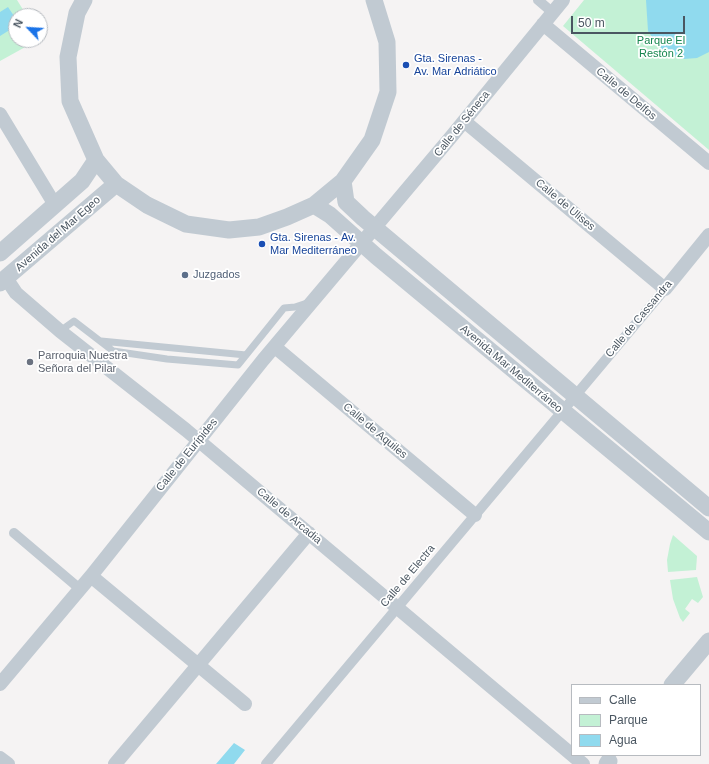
<!DOCTYPE html>
<html>
<head>
<meta charset="utf-8">
<style>
	body { margin:0 }
	#map { position:relative; width:709px; height:764px; overflow:hidden; background:#f5f3f3; font-family:Arial,sans-serif }
	canvas { display:block }
	.legend { position:absolute; left:571px; top:684px; width:130px; height:72px; box-sizing:border-box; background:#fff; border:1px solid #b7bbc0; margin:0; padding:5px 7px; list-style:none; font-size:12px; color:#4a5661 }
	.legend li { display:flex; align-items:center; gap:8px; height:20px }
	.legend b { width:20px; border:1px solid #b7bbc0 }
	.north { position:absolute; left:8px; top:8px; width:40px; height:40px; box-sizing:border-box; background:#fff; border:1px solid #b7bbc0; border-radius:50%; rotate:295deg; font-size:11px; font-weight:700; line-height:16px; text-align:center; color:#4a5661 }
	.north::after { content:''; display:block; margin:auto; width:14px; height:18px; background:#1a73e8; clip-path:polygon(50% 0,100% 100%,50% 72%,0 100%) }
	.scale { position:absolute; left:571px; top:16px; width:114px; height:18px; box-sizing:border-box; border:2px solid #4a5661; border-top:0; padding-left:5px; font-size:12px; line-height:14px; white-space:nowrap; color:#4a5661; -webkit-text-stroke:3px #fff; paint-order:stroke }
</style>
</head>
<body>
<div id="map">
<canvas width="709" height="764"></canvas>
<ul class="legend">
<li><b style="height:5px;background:#c1cad2"></b>Calle</li>
<li><b style="height:11px;background:#c3f1d5"></b>Parque</li>
<li><b style="height:11px;background:#90daee"></b>Agua</li>
</ul>
<div class="north">N</div>
<div class="scale">50 m</div>
</div>
<script>
const c = document.querySelector('canvas').getContext('2d');
c.lineJoin = 'round';
function paint(path, color) {
  c.fillStyle = color;
  c.fill(path, 'evenodd');
}
function toPath(rows) {
  const path = new Path2D();
  for (const r of rows) {
    path.moveTo(r[0], r[1]);
    for (let i = 2; i < r.length; i += 2) path.lineTo(r[i], r[i + 1]);
  }
  return path;
}
function strokePath(path, color, width, dash) {
  c.strokeStyle = color;
  c.lineWidth = width;
  c.lineCap = dash ? 'butt' : 'round';
  c.setLineDash(dash || []);
  c.stroke(path);
}
function write(font, color, halo, rows, align = 'center') {
  c.font = font + ' Arial,sans-serif';
  c.lineWidth = 3.5;
  c.setLineDash([]);
  c.textBaseline = 'middle';
  c.strokeStyle = halo;
  c.fillStyle = color;
  for (const [text, x, y, turn = 0] of rows) {
    c.save();
    c.translate(x, y);
    c.rotate((+turn || 0) * Math.PI / 180);
    c.textAlign = isNaN(turn) ? turn : align;
    if (halo) c.strokeText(text, 0, 0);
    c.fillText(text, 0, 0);
    c.restore();
  }
}
paint(toPath([
	[0,0,17,0,27,16,16,16,16,40,38,40,0,61],
	[584,0,709,0,709,150,563,26],
	[673,535,697,556,696,570,668,572,667,560,670,544],
	[697,577,703,597,698,603,692,599,685,609,690,613,683,622,680,618,673,599,670,580]
]), '#c3f1d5');
paint(toPath([
	[646,0,709,0,709,52,697,58,684,59,674,56,663,51,656,43,648,31],
	[8,7,16,19,16,26,0,36,0,12],
	[234,743,245,750,234,764,216,764]
]), '#90daee');
strokePath(toPath([
	[60,331,74,321,113,351,167,359,238,365,284,308,295,307,307,303],
	[101,341,246,355]
]), '#c1cad2', 7);
strokePath(toPath([
	[538,0,552,12],
	[14,533,80,589],
	[266,764,665,289]
]), '#c1cad2', 10);
strokePath(toPath([
	[543,24,709,163],
	[0,114,55,205],
	[464,121,665,289,709,235],
	[6,278,16,293,60,331,186,430,583,764],
	[275,347,475,515],
	[91,576,245,704],
	[0,684,91,576,263,360,451,137,563,0],
	[0,758,8,764],
	[115,764,309,533]
]), '#c1cad2', 14);
strokePath(toPath([
	[84,0,77,13,68,57,70,101,96,160,116,184,147,205,186,224,229,230,259,227,287,217,314,205,343,181,372,140,388,92,387,42,374,0],
	[343,181,346,202,363,218,709,508],
	[314,205,330,215,376,256,709,532],
	[0,253,82,181,96,160],
	[0,283,116,184],
	[672,685,709,641],
	[607,764,609,761]
]), '#c1cad2', 17);
for (const [x, y, r, color] of [
	[406,65,4,"#1a4fb4"],
	[262,244,4,"#1a4fb4"],
	[185,275,4,"#5c6f8a"],
	[30,362,4,"#6b7280"]
]) {
  const dot = new Path2D();
  dot.arc(x, y, r, 0, 2 * Math.PI);
  c.fillStyle = color;
  c.fill(dot);
  strokePath(dot, '#fff', 1.5);
}
write('11px', '#17864f', '#fff', [
	["Parque El",661,41],
	["Restón 2",661,54]
]);
write('11px', '#164399', '#fff', [
	["Gta. Sirenas -",414,59],
	["Av. Mar Adriático",414,72],
	["Gta. Sirenas - Av.",270,238],
	["Mar Mediterráneo",270,251]
], 'left');
write('11px', '#4a5661', '#fff', [
	["Calle de Delfos",626,94,40],
	["Calle de Séneca",462,124,-51],
	["Calle de Ulises",565,205,40],
	["Avenida del Mar Egeo",58,234,-41],
	["Calle de Cassandra",639,319,-50],
	["Avenida Mar Mediterráneo",511,369,40],
	["Calle de Aquiles",375,431,40],
	["Calle de Eurípides",187,455,-51],
	["Calle de Arcadia",289,516,40],
	["Calle de Electra",408,576,-50]
]);
write('11px', '#4e5e75', '#fff', [
	["Juzgados",193,275]
], 'left');
write('11px', '#5b616d', '#fff', [
	["Parroquia Nuestra",38,356],
	["Señora del Pilar",38,369]
], 'left');
</script>
</body>
</html>
